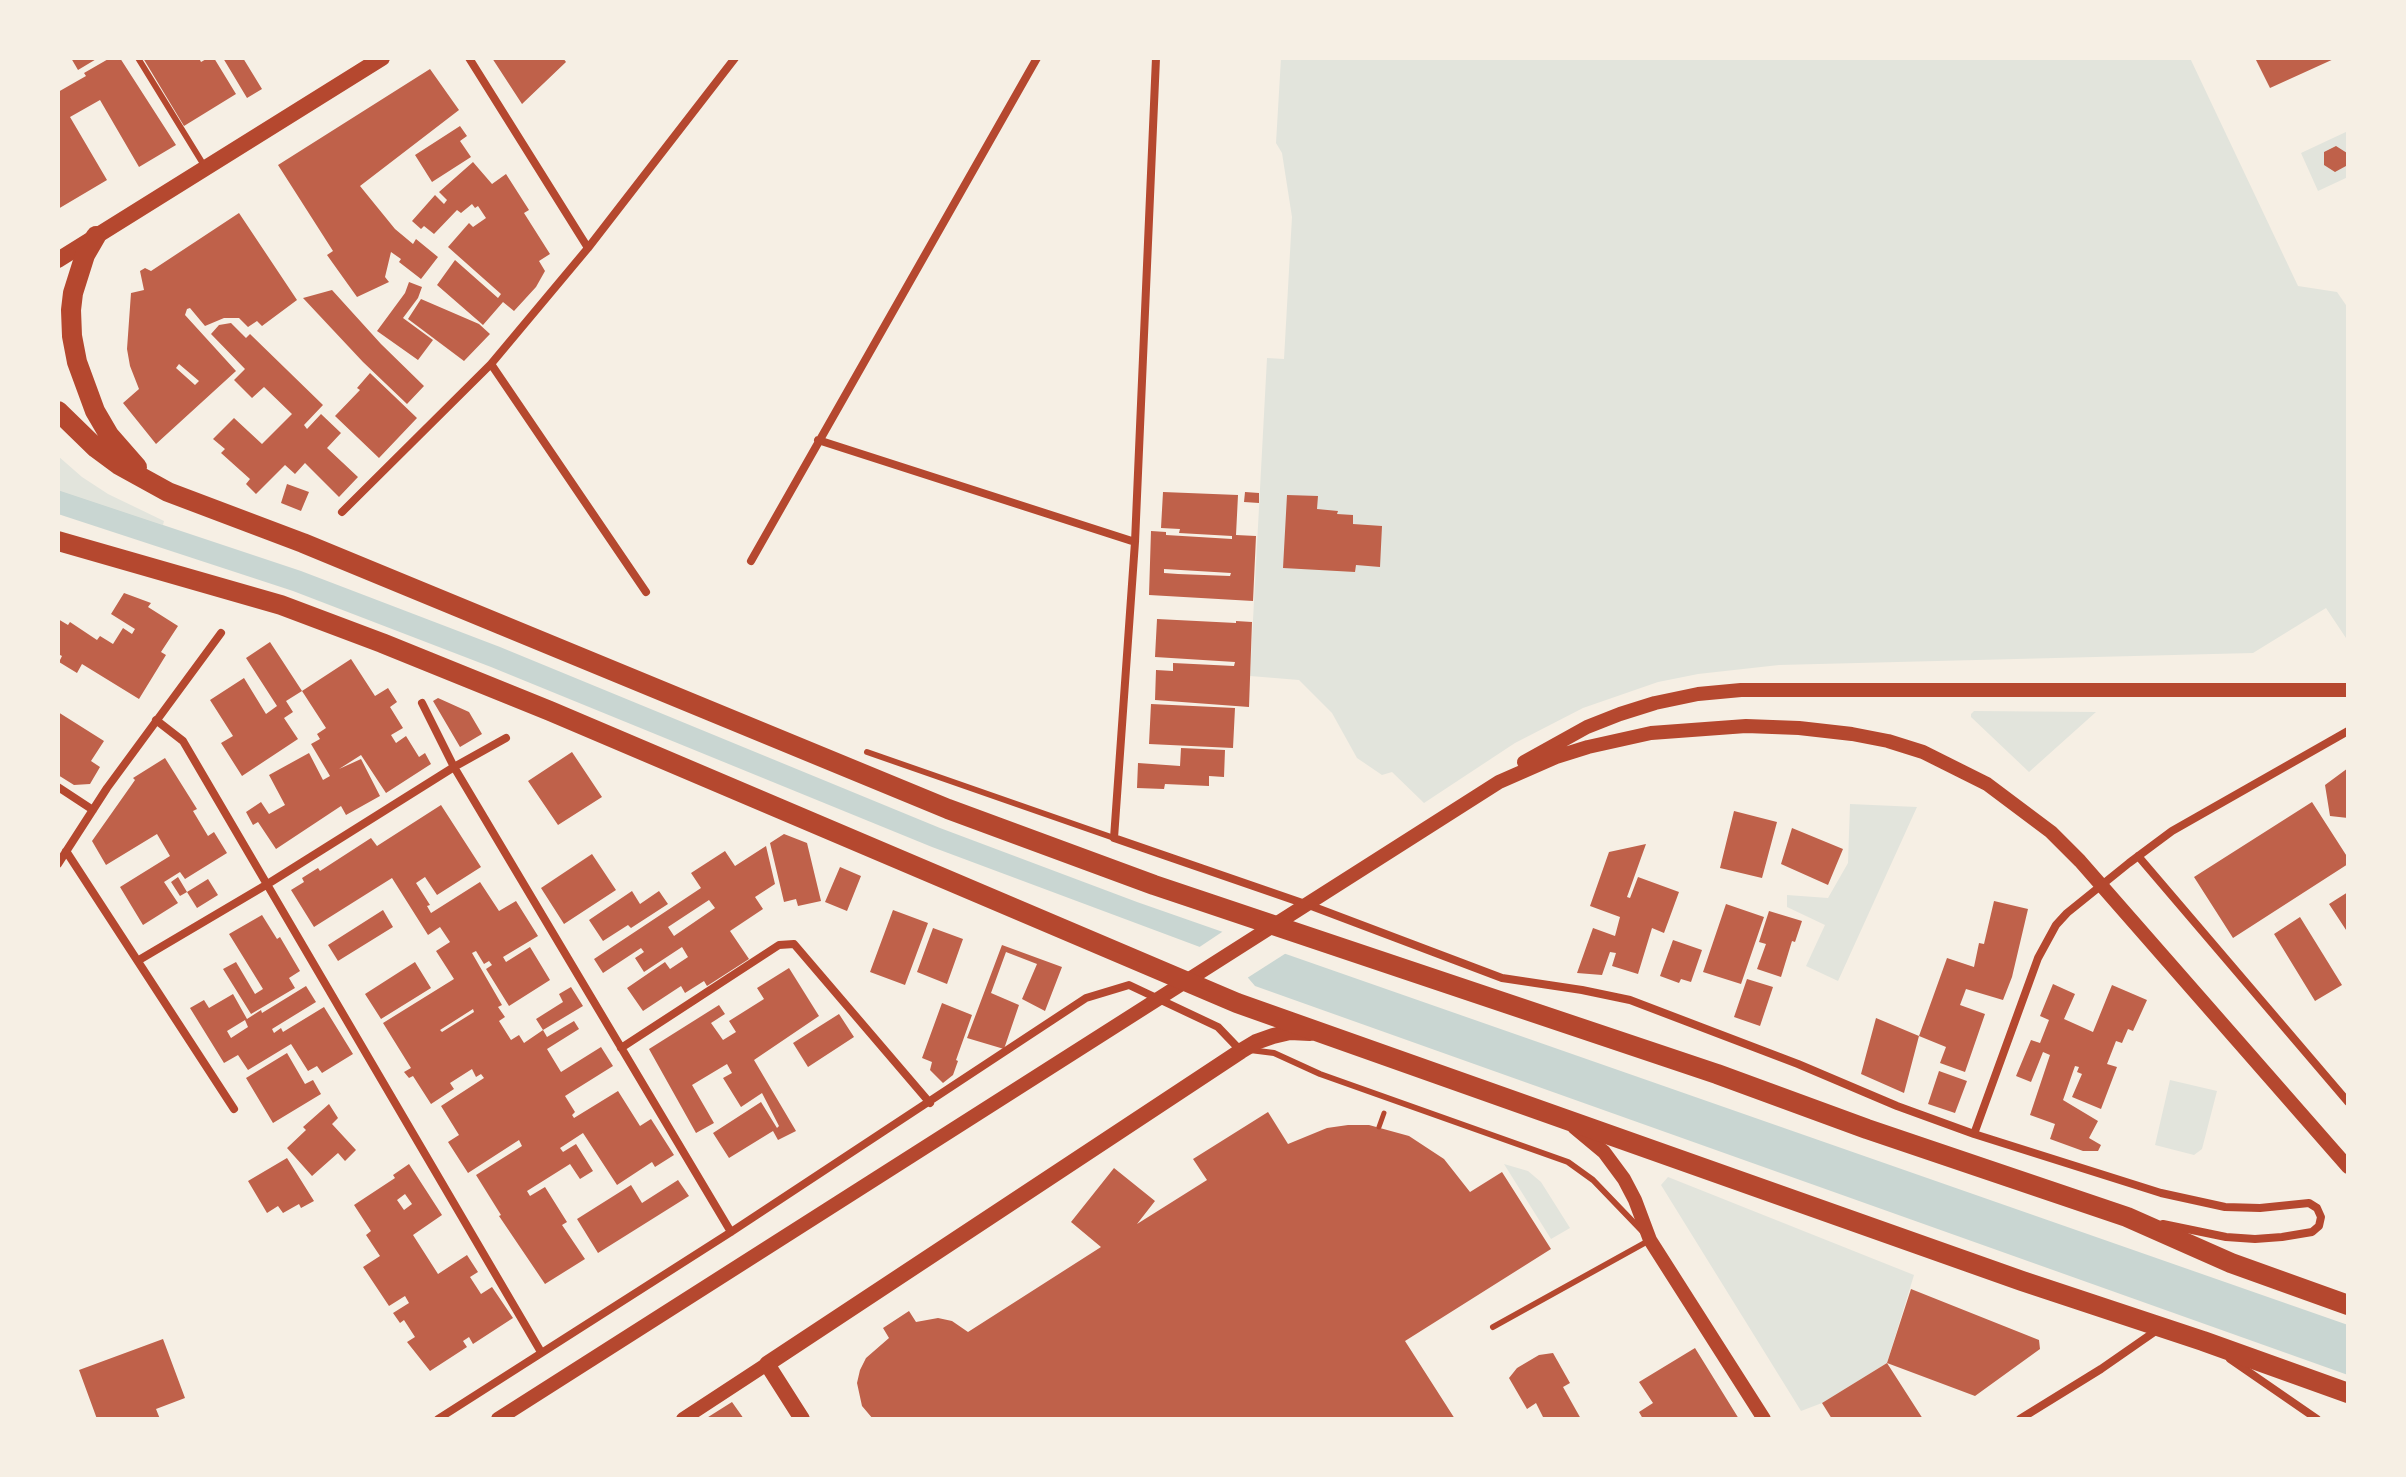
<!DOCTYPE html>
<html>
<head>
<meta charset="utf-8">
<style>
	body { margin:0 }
	#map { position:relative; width:2406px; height:1477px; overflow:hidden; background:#f6efe4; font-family:"Open Sans",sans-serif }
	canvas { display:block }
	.frame { position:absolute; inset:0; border:60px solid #f6efe4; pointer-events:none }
</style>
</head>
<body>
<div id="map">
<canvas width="2406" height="1477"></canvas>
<div class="frame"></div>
</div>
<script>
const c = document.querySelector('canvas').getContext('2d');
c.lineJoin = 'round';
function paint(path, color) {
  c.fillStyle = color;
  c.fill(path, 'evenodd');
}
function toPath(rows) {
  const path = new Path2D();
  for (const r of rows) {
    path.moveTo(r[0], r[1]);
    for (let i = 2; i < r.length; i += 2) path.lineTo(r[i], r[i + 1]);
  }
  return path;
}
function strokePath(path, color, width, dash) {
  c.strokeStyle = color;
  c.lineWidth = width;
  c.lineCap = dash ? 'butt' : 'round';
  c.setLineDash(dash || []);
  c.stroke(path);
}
paint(toPath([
	[1281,58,2190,58,2298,286,2337,292,2348,308,2348,641,2326,608,2253,653,1779,665,1698,674,1658,682,1583,708,1515,743,1424,803,1392,772,1382,775,1357,758,1332,713,1299,680,1250,676,1267,358,1284,359,1292,217,1282,153,1276,143],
	[2348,131,2348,177,2318,191,2301,153],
	[58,456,82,477,108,494,164,521,163,525,58,490],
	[1974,711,2096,712,2029,772,1971,717,1971,714],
	[1850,804,1917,807,1838,981,1806,966,1825,925,1787,907,1787,895,1828,898,1848,863],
	[2170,1080,2217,1091,2202,1149,2194,1155,2155,1145],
	[1504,1164,1528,1171,1541,1182,1570,1228,1551,1239],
	[1668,1177,1914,1275,1887,1363,1822,1403,1801,1411,1661,1185]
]), '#e2e4dc');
paint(toPath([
	[58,490,301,571,500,647,940,828,1137,902,2348,1325,2348,1375,1255,986,1232,959,932,847,491,667,293,591,58,514]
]), '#c9d6d2');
paint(toPath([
	[1228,928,1291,950,1244,980,1230,963,1195,950]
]), '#f6efe4');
paint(toPath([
	[71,58,98,58,78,70],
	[110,58,120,58,176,145,139,167,100,100,70,117,107,180,58,209,58,92,86,76,84,73],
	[143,58,199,58,201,62,208,58,214,58,236,94,184,126],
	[223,58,243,58,262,89,247,98],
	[492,58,563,58,566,62,522,104],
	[2255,58,2336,58,2270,88],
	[430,69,459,110,360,186,395,229,413,244,416,239,438,257,421,279,399,262,401,259,391,252,385,277,389,282,357,297,327,255,333,251,278,165],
	[460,126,467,136,460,141,471,157,432,182,415,155],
	[2336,146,2347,153,2346,166,2335,172,2324,165,2324,152],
	[473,162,492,184,506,174,529,210,524,213,550,254,539,261,545,271,536,287,514,311,503,302,483,325,437,285,455,260,498,298,501,294,448,247,469,223,473,227,486,218,478,206,475,208,472,204,461,213,457,210,434,234,424,226,421,229,412,221,435,195,444,204,447,200,439,192],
	[239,213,297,300,262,326,257,321,248,327,239,318,224,318,205,326,190,308,187,309,185,315,236,371,156,444,123,403,139,389,130,366,127,349,131,293,144,290,140,271,145,268,151,271],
	[179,364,199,381,195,385,176,368],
	[409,282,422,287,418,298,403,318,433,340,418,360,377,331,405,293],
	[332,290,381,344,424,386,407,404,363,362,303,298],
	[421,299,479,324,490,334,464,361,408,319],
	[231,323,246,338,250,334,323,405,304,425,307,429,321,414,341,433,327,448,358,477,339,497,305,463,295,474,285,465,256,494,246,484,250,479,221,453,225,449,213,439,234,418,262,444,292,414,264,387,252,398,234,380,245,369,211,334,219,325],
	[370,373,417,418,379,458,335,416,360,390,357,388],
	[287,484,309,492,301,511,281,503],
	[1163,492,1238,495,1236,535,1256,536,1253,601,1149,595,1151,531,1166,532,1166,535,1232,539,1232,536,1179,533,1180,529,1161,528],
	[1164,569,1231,573,1230,576,1178,574,1164,573],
	[1245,492,1259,493,1259,503,1244,502],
	[1287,495,1318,496,1317,509,1338,511,1337,514,1353,515,1353,524,1382,526,1380,567,1356,565,1355,572,1283,568],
	[124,593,151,603,148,607,178,626,161,652,166,655,139,699,82,664,77,673,59,662,62,656,58,654,58,619,68,625,70,622,97,640,100,636,113,644,123,628,132,634,135,629,111,614],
	[1157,619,1236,623,1236,621,1252,622,1249,707,1155,700,1156,670,1173,671,1173,663,1234,666,1235,662,1155,657],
	[270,642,302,691,351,659,375,696,388,688,397,702,390,707,403,728,391,735,396,743,406,736,419,757,425,753,431,764,386,793,361,755,339,769,361,759,380,796,346,815,341,806,276,849,258,822,253,825,246,812,261,802,269,814,285,805,269,775,309,753,323,780,330,776,311,744,320,739,317,734,326,728,302,691,286,701,293,712,284,718,298,739,242,776,221,743,233,736,210,700,244,678,266,714,277,706,246,658],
	[438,698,469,712,482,734,460,747,433,701],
	[1151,704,1235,708,1233,748,1149,744],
	[58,712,104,741,91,761,100,767,90,784,74,785,58,775],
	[1181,748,1225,750,1224,777,1209,776,1209,786,1165,784,1164,789,1137,788,1138,763,1180,766],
	[572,752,602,797,558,825,528,781],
	[165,758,197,809,193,811,208,836,214,832,227,853,185,879,180,872,164,882,178,903,143,925,120,887,170,856,157,834,106,865,92,841,135,780,133,778],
	[2348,768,2348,818,2330,816,2325,785],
	[2312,802,2348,858,2348,864,2233,938,2194,877],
	[441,805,481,867,437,895,425,877,416,883,430,905,427,906,431,913,480,882,499,911,516,901,538,936,503,957,506,962,530,947,550,980,509,1006,486,969,492,965,489,961,484,964,476,951,472,953,502,1005,498,1007,505,1017,499,1021,511,1040,519,1035,524,1043,543,1030,547,1037,574,1021,579,1029,547,1049,561,1072,601,1047,613,1066,565,1096,575,1112,572,1115,574,1118,618,1091,640,1126,651,1119,674,1155,655,1167,652,1162,617,1185,583,1133,560,1148,563,1152,576,1144,593,1171,580,1179,570,1164,527,1191,530,1196,545,1187,567,1222,562,1225,585,1259,545,1284,499,1216,501,1215,476,1175,522,1146,519,1140,468,1173,448,1142,459,1135,441,1106,484,1078,481,1074,476,1077,472,1069,450,1083,454,1089,431,1104,413,1076,409,1078,404,1072,411,1068,383,1023,454,979,436,951,450,942,440,927,428,935,392,878,314,927,291,890,304,882,302,878,318,868,320,871,371,838,377,846],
	[473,1009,474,1012,442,1032,440,1030],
	[1734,811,1777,822,1762,878,1720,868],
	[1792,828,1843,849,1828,885,1781,864],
	[784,834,807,843,821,901,798,906,796,899,784,902,770,843],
	[1646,844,1627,897,1630,898,1638,877,1679,892,1664,933,1652,928,1638,974,1612,966,1616,953,1610,952,1602,975,1577,973,1593,928,1615,936,1620,917,1590,906,1609,852],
	[766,846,775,884,755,897,763,909,730,931,749,959,707,986,704,981,685,993,681,986,643,1011,627,988,665,962,670,969,688,957,682,947,644,972,635,958,644,952,641,948,603,973,594,959,701,888,691,873,725,851,735,866],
	[709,900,715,908,674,936,668,927],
	[592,854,616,890,564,924,541,888],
	[840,867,861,876,847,911,825,902],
	[178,877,187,892,180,896,171,882],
	[208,879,218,895,197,908,187,892],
	[632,891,640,904,659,891,668,904,631,928,628,925,603,941,589,920],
	[2348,892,2348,933,2329,904],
	[1994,901,2028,909,2012,977,2003,1000,1966,989,1960,1005,1985,1014,1965,1072,1940,1063,1946,1047,1919,1036,1947,958,1974,967,1979,943,1984,944],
	[1726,904,1764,917,1741,984,1703,972],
	[383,910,393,927,338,961,328,945],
	[893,910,928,923,905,985,870,972],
	[1769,911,1802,921,1795,942,1792,941,1781,977,1757,969,1766,944,1759,942],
	[262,915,277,939,280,937,300,971,289,978,295,988,251,1014,223,969,236,962,255,994,263,989,229,934],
	[2300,917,2342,985,2315,1001,2274,934],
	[933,928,963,939,947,984,917,972],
	[1673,940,1702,950,1691,982,1681,979,1679,983,1660,976],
	[1002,945,1062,967,1045,1011,1022,999,1037,964,1006,952,991,993,1019,1005,1004,1049,967,1038],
	[415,962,431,988,381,1019,365,994],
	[789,968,819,1016,754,1060,796,1131,778,1140,773,1131,729,1158,713,1133,761,1102,777,1128,779,1126,762,1093,741,1107,723,1078,732,1073,727,1064,692,1085,714,1123,696,1133,649,1049,719,1005,725,1014,711,1023,723,1040,736,1032,729,1021,764,999,757,988],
	[1747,979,1773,987,1760,1026,1734,1017],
	[2053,984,2075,994,2064,1019,2093,1032,2112,985,2147,1000,2133,1031,2128,1029,2122,1043,2116,1041,2107,1064,2117,1067,2101,1109,2072,1097,2082,1074,2077,1072,2079,1067,2075,1066,2063,1100,2098,1121,2089,1138,2101,1145,2098,1151,2083,1151,2050,1139,2055,1124,2030,1115,2050,1055,2043,1052,2031,1082,2016,1076,2031,1040,2040,1043,2049,1020,2040,1016],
	[306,986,316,1002,272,1029,274,1033,281,1028,283,1032,324,1007,353,1054,322,1073,317,1066,308,1071,291,1044,248,1070,238,1055,224,1063,190,1008,204,1000,209,1008,233,994,247,1019,261,1010,262,1013],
	[245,1020,248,1027,231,1038,227,1031],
	[571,987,583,1006,543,1030,536,1019,563,1002,559,994],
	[942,1003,972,1015,956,1060,958,1061,953,1075,943,1083,930,1070,932,1062,922,1058],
	[839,1014,854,1037,808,1067,793,1043],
	[1876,1018,1919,1036,1904,1093,1861,1074],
	[287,1053,305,1084,313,1080,321,1094,273,1123,246,1078],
	[1939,1071,1967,1081,1955,1113,1928,1104],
	[329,1104,338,1118,332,1124,356,1150,345,1161,338,1153,312,1176,287,1148,306,1130,303,1127],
	[1268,1112,1288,1144,1327,1128,1348,1125,1369,1125,1409,1136,1444,1159,1470,1192,1502,1172,1551,1249,1405,1341,1455,1419,873,1419,862,1406,857,1383,860,1370,866,1358,889,1338,883,1328,909,1311,916,1322,938,1318,952,1321,968,1332,1101,1247,1071,1222,1114,1168,1155,1201,1137,1224,1207,1180,1193,1159],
	[287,1158,314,1201,301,1208,299,1204,283,1213,278,1206,267,1213,248,1181],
	[409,1164,442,1215,413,1235,438,1274,467,1255,478,1272,470,1277,481,1294,492,1287,513,1318,473,1344,469,1337,463,1341,467,1347,430,1371,407,1342,415,1337,404,1320,400,1323,393,1313,409,1303,405,1296,389,1306,363,1267,380,1256,366,1235,371,1231,354,1205,395,1178,393,1175],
	[405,1194,412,1204,404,1210,397,1200],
	[678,1180,689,1196,598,1253,577,1219,631,1185,642,1203],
	[1911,1289,2039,1340,2040,1349,1975,1396,1887,1363],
	[163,1339,185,1398,156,1409,160,1419,97,1419,79,1370],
	[1695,1348,1739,1419,1643,1419,1639,1412,1653,1403,1639,1382],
	[1553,1353,1570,1383,1563,1387,1581,1419,1544,1419,1536,1403,1527,1409,1509,1378,1517,1368,1539,1355],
	[1887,1363,1923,1419,1832,1419,1822,1403],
	[732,1402,744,1419,705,1419]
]), '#bf614a');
strokePath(toPath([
	[1379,1127,1384,1113]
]), '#b5482f', 5);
strokePath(toPath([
	[138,58,205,167],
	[867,752,1114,838],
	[1250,1050,1274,1053,1320,1074,1568,1162,1593,1180,1643,1232],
	[1493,1327,1650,1240]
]), '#b5482f', 6);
strokePath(toPath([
	[469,58,588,248],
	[1156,58,1135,542,1114,838,1314,907,1502,978,1582,990,1630,1000,1798,1064,1897,1106,1974,1134,2161,1193,2225,1207,2260,1208,2309,1203,2317,1208,2321,1217,2319,1226,2312,1232,2282,1237,2255,1239,2226,1237,2163,1224],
	[491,364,646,592],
	[818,440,1135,542],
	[342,512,491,364,588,248,735,58],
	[751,561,1037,58],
	[422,703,454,767,731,1232],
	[156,720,183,741,541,1352],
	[58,787,93,810],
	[66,851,234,1109],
	[2138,856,2348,1102],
	[58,864,107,788,221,633],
	[139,960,266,885,454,767,506,738],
	[621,1048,779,945,794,944,930,1103],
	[1974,1134,2038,958,2056,925,2067,913,2129,863,2172,831,2348,731],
	[2230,1359,2317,1419],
	[438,1419,731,1232,1086,998,1129,985,1218,1027,1241,1051],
	[2020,1419,2101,1369,2160,1328]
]), '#b5482f', 8);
strokePath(toPath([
	[1524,762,1587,727,1620,714,1655,703,1698,694,1741,690,2348,690],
	[1574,1127,1604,1152,1624,1179,1635,1200,1650,1240,1764,1419],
	[498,1419,1499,782,1556,757,1588,747,1651,733,1746,726,1799,728,1852,734,1888,741,1923,752,1987,784,2051,832,2080,861,2348,1167],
	[683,1419,767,1364]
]), '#b5482f', 14);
strokePath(toPath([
	[58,260,382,58],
	[802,1419,767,1364,1241,1051,1256,1042,1273,1036,1290,1032,1310,1033]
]), '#b5482f', 16);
strokePath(toPath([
	[96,236,85,255,73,293,71,310,72,336,77,362,95,411,109,435,137,467],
	[58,411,96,448,119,465,168,492,303,543,948,809,1154,885,1717,1074,1867,1129,2127,1217,2231,1263,2348,1305],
	[58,541,281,605,382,643,550,711,1237,1003,2022,1281,2203,1341,2348,1393]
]), '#b5482f', 20);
</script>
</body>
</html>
